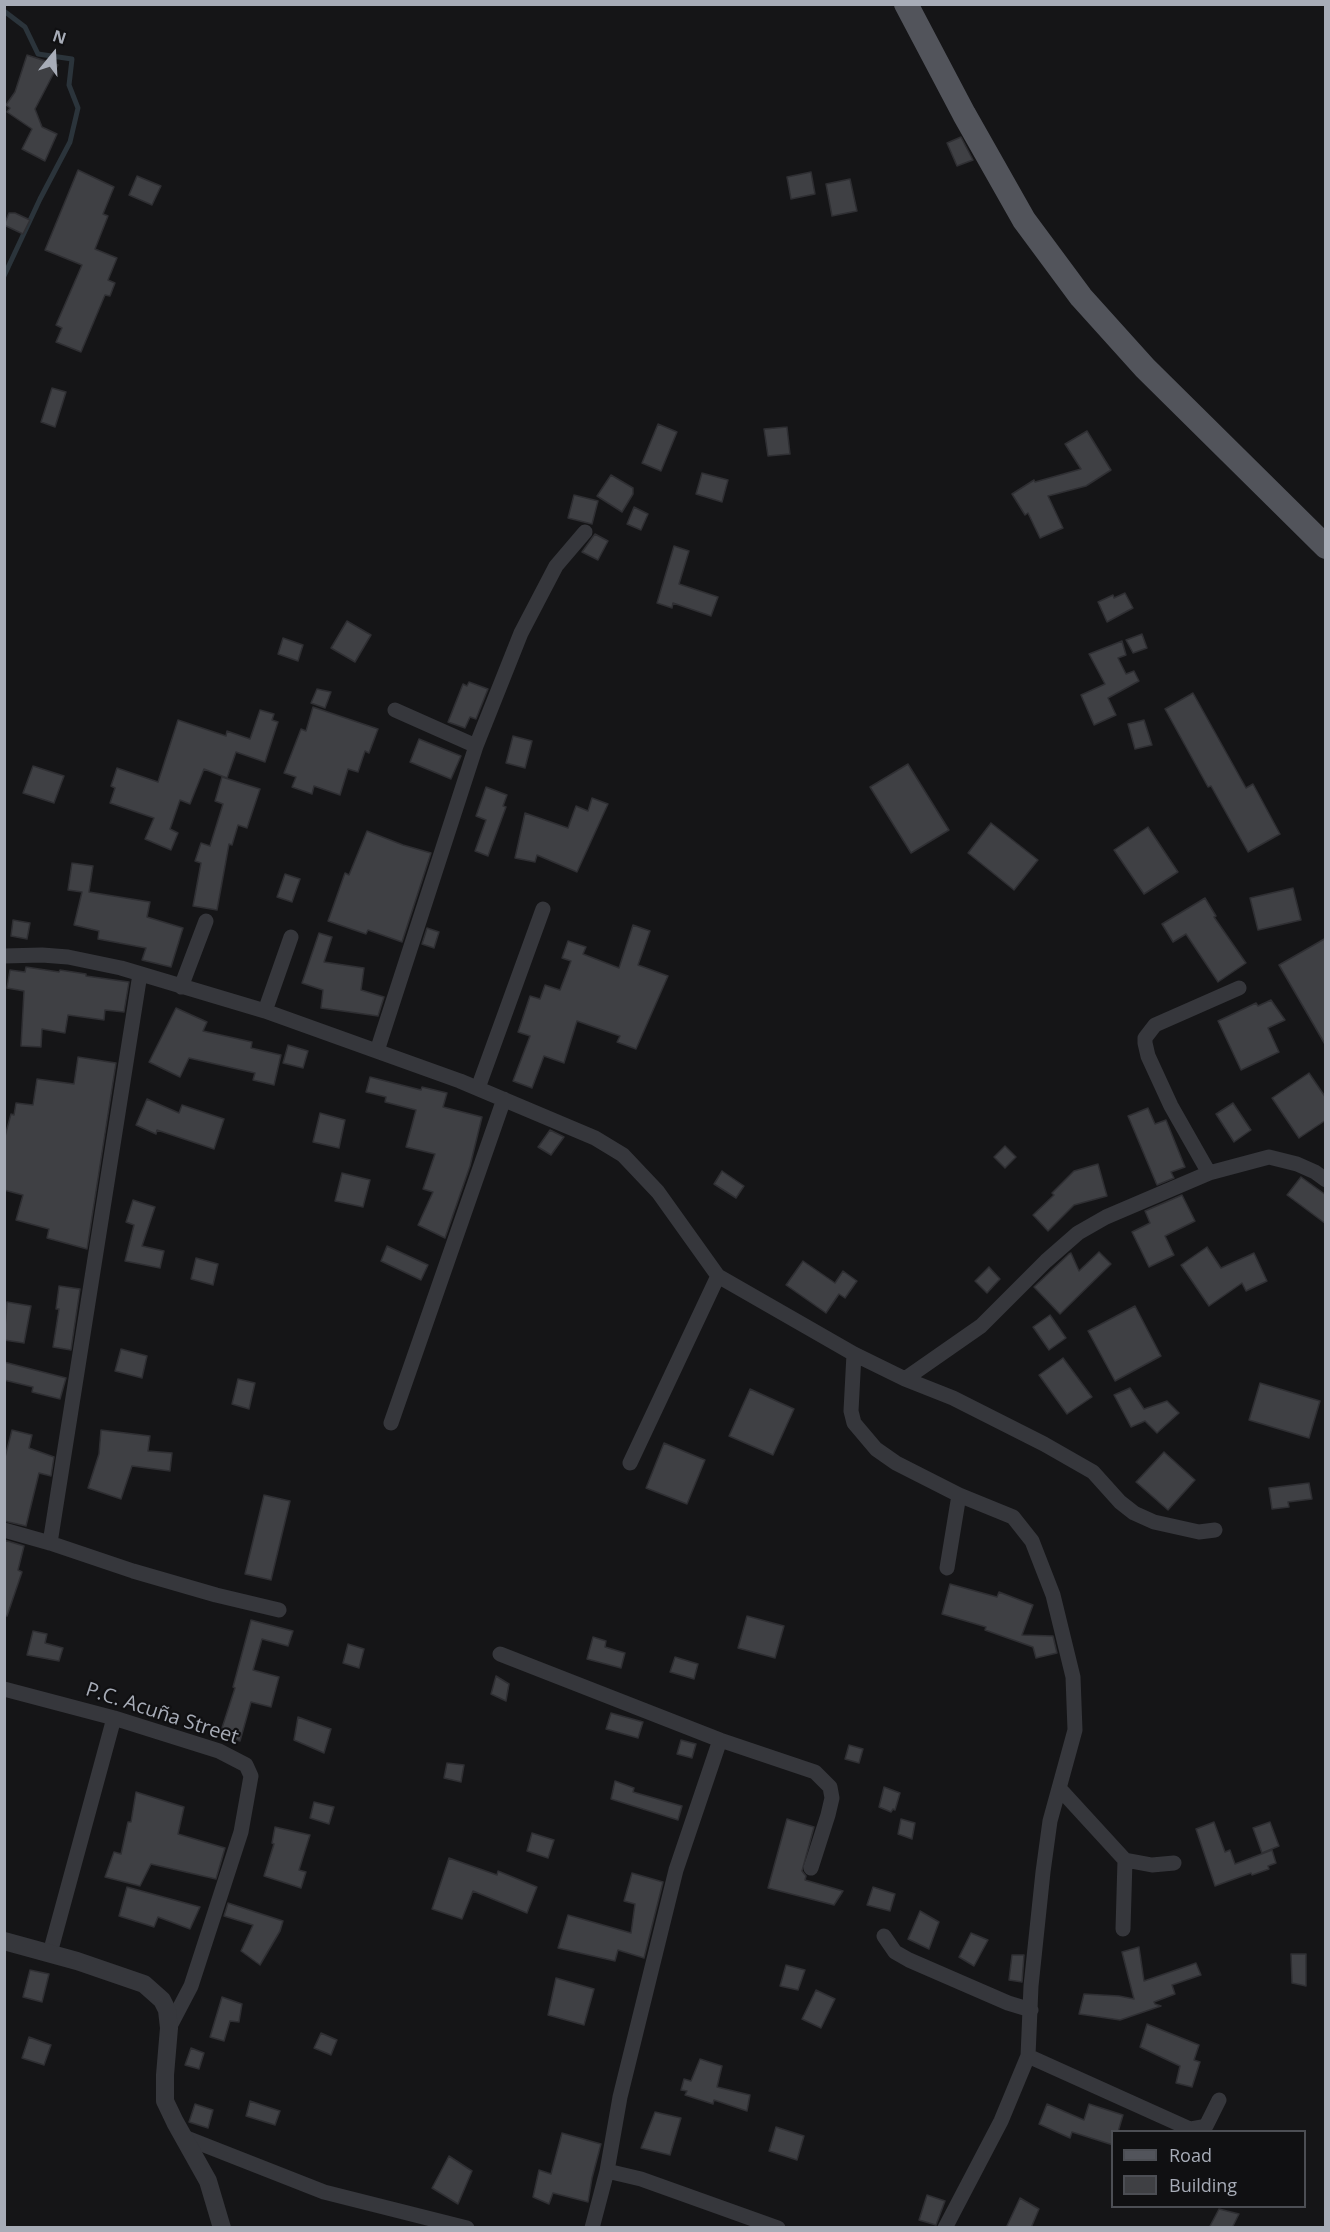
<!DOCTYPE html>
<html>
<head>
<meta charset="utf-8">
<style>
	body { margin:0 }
	#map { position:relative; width:1330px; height:2232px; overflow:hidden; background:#151517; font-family:"Open Sans",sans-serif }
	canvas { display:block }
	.frame { position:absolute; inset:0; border:6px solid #a7acb7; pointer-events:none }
	.legend { position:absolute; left:1111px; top:2130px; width:195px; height:78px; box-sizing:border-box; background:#101012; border:2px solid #4c4e54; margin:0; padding:8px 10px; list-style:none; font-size:18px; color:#a7acb7 }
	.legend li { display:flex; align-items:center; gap:12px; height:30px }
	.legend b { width:30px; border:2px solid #4c4e54 }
	.north { position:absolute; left:24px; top:24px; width:60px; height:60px; -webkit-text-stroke:4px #101012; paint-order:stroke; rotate:18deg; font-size:16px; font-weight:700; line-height:24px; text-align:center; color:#a7acb7 }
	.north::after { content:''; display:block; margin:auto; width:21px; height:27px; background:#a7acb7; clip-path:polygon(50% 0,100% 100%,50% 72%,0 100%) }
</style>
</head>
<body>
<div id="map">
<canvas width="1330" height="2232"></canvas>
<div class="frame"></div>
<ul class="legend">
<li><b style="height:8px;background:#52545b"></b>Road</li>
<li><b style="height:16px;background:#3f4044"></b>Building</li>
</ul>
<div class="north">N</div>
</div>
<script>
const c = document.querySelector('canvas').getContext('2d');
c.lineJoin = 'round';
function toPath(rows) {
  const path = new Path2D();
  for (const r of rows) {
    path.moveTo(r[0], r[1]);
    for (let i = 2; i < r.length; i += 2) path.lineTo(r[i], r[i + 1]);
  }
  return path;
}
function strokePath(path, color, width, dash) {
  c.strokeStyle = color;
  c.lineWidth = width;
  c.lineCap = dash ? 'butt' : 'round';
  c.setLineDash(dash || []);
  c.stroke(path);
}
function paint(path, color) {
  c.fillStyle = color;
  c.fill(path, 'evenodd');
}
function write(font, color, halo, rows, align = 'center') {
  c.font = font + ' "Open Sans",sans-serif';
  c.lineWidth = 4.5;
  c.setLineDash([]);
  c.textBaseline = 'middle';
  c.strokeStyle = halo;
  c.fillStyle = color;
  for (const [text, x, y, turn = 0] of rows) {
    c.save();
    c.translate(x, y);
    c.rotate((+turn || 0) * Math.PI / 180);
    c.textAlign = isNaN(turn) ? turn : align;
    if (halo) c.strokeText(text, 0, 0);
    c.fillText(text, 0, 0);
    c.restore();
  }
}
strokePath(toPath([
	[4,11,25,27,38,54,72,59,69,85,78,108,70,142,40,199,4,276]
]), '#2b343b', 5);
const building = toPath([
	[27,55,58,65,35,109,42,127,57,134,45,161,22,149,32,129,7,112,10,108,6,105,15,92,27,55],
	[961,137,973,160,957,166,947,143,961,137],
	[78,170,114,187,103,214,108,216,95,249,117,258,108,280,115,283,110,296,105,295,81,352,56,342,62,328,56,325,82,265,45,250,78,170],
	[811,172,815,194,791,199,787,177,811,172],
	[137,176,161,186,152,205,129,195,137,176],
	[850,179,857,211,832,216,826,184,850,179],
	[9,213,15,213,30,220,23,234,4,225,9,213],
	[52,388,66,392,55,427,41,422,52,388],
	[658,424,677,432,661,471,642,463,658,424],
	[787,427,790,454,768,456,764,429,787,427],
	[1087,431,1111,470,1086,486,1048,496,1063,528,1040,538,1028,513,1025,515,1012,494,1034,480,1035,482,1081,469,1065,444,1087,431],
	[702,473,728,480,722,502,696,494,702,473],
	[611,475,633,488,633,494,622,512,597,496,611,475],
	[574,495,598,501,592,524,568,518,574,495],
	[634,507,648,514,641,530,627,524,634,507],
	[595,534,608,541,598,560,582,552,595,534],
	[674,546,689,551,679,584,718,597,711,616,673,603,672,608,657,603,674,546],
	[1125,593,1133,608,1107,622,1098,602,1113,595,1114,598,1125,593],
	[347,621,371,635,355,662,331,648,347,621],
	[1142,634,1147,648,1133,653,1126,640,1142,634],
	[283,638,303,645,298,661,278,654,283,638],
	[1122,641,1126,655,1118,658,1126,674,1134,671,1139,681,1108,698,1116,715,1094,725,1081,695,1105,684,1089,654,1122,641],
	[469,682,488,689,476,719,470,717,465,728,448,722,463,684,467,686,469,682],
	[317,689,331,692,325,708,311,703,317,689],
	[1193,693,1246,788,1253,784,1280,834,1248,852,1211,786,1208,787,1165,709,1193,693],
	[313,707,378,729,369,753,365,751,358,772,348,769,340,795,314,786,312,794,292,787,296,777,284,773,301,729,306,731,313,707],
	[260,710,274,714,272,720,278,722,265,762,236,752,227,778,204,769,190,804,180,800,170,829,178,833,171,850,145,839,154,818,110,803,115,788,111,786,117,768,158,782,178,720,226,736,227,731,250,739,260,710],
	[1144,720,1152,745,1135,749,1128,724,1144,720],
	[513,736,532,741,525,768,506,763,513,736],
	[419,739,461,756,451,779,410,762,419,739],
	[908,764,949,830,911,853,870,787,908,764],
	[33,766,64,776,54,803,23,793,33,766],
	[222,777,260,789,247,828,238,825,232,845,229,844,217,910,193,906,201,863,195,861,201,843,210,846,223,804,215,801,222,777],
	[486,787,507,795,503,806,506,807,488,856,475,851,486,820,476,816,486,787],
	[592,798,608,804,577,872,537,855,535,862,515,858,525,813,568,828,576,806,588,811,592,798],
	[991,823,1038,860,1014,890,968,853,991,823],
	[1148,827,1178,872,1144,894,1114,850,1148,827],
	[367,831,403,845,431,853,402,942,368,930,366,934,328,921,345,873,349,875,367,831],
	[72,863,93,866,89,892,150,902,147,917,183,928,171,967,142,960,146,948,98,939,99,931,74,925,82,892,68,890,72,863],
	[285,874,300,879,292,902,277,897,285,874],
	[1293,888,1301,920,1258,930,1250,898,1293,888],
	[1205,898,1216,916,1214,917,1246,963,1218,982,1186,934,1173,942,1162,924,1205,898],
	[13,920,30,923,27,939,11,936,13,920],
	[633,925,650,931,638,965,668,976,636,1049,617,1042,620,1036,577,1021,564,1063,544,1056,532,1088,513,1081,530,1036,518,1032,530,996,540,999,545,985,560,990,571,961,562,958,568,941,586,947,583,954,619,968,633,925],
	[427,928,439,932,434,948,422,944,427,928],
	[319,933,332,937,324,962,364,968,361,990,384,997,378,1016,321,1008,323,990,302,983,319,933],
	[1326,938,1326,1046,1279,965,1326,938],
	[26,967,59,972,60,970,86,974,86,976,129,982,124,1012,105,1010,104,1020,68,1015,65,1033,42,1029,41,1047,21,1046,24,991,7,988,10,970,25,972,26,967],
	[1271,1000,1285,1020,1268,1028,1279,1052,1241,1070,1218,1021,1256,1003,1258,1006,1271,1000],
	[176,1008,207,1022,203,1031,252,1042,251,1048,281,1055,274,1085,253,1080,255,1073,189,1058,180,1077,149,1062,176,1008],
	[288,1045,308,1051,303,1068,283,1063,288,1045],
	[78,1057,116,1063,87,1249,47,1238,49,1229,16,1220,23,1195,4,1190,4,1140,11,1114,14,1115,16,1103,33,1105,37,1079,74,1084,78,1057],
	[1309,1073,1326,1098,1326,1120,1299,1138,1272,1098,1309,1073],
	[370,1077,421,1090,422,1087,447,1093,443,1107,482,1117,470,1166,445,1238,418,1225,433,1192,423,1189,435,1154,406,1147,416,1110,385,1102,386,1097,366,1092,370,1077],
	[147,1099,179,1113,182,1105,224,1119,214,1149,157,1130,156,1134,136,1125,147,1099],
	[1233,1103,1251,1130,1234,1142,1216,1114,1233,1103],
	[1148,1108,1155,1124,1166,1120,1185,1167,1171,1172,1174,1178,1157,1185,1128,1116,1148,1108],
	[320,1113,345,1120,339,1148,313,1142,320,1113],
	[550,1130,564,1137,551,1155,538,1147,550,1130],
	[1005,1146,1016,1157,1005,1168,994,1157,1005,1146],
	[1098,1164,1107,1196,1074,1205,1048,1231,1033,1215,1054,1195,1052,1193,1074,1171,1098,1164],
	[722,1171,744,1186,736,1198,714,1184,722,1171],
	[342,1173,370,1180,363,1207,335,1201,342,1173],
	[1301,1177,1326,1195,1326,1224,1287,1195,1301,1177],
	[1182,1195,1195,1221,1165,1236,1174,1255,1149,1267,1132,1232,1150,1223,1145,1211,1182,1195],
	[133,1200,155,1207,142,1246,164,1251,160,1268,125,1261,134,1225,126,1222,133,1200],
	[387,1246,428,1265,421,1280,381,1261,387,1246],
	[1207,1247,1221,1268,1254,1253,1267,1281,1246,1291,1242,1283,1209,1306,1181,1265,1207,1247],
	[1099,1252,1111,1264,1060,1314,1034,1287,1069,1254,1071,1253,1079,1271,1099,1252],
	[196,1258,218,1264,213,1285,191,1279,196,1258],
	[803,1261,835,1283,843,1271,857,1281,845,1298,839,1294,826,1313,786,1285,803,1261],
	[989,1267,1000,1279,987,1293,975,1281,989,1267],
	[59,1286,80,1289,71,1350,53,1347,59,1309,56,1309,59,1286],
	[7,1302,31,1306,24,1343,4,1340,7,1302],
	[1135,1306,1161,1356,1115,1381,1088,1331,1135,1306],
	[1050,1315,1066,1338,1049,1350,1033,1327,1050,1315],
	[121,1349,147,1356,142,1378,115,1371,121,1349],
	[1063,1358,1092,1397,1067,1414,1039,1375,1063,1358],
	[4,1362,66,1378,60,1399,32,1392,33,1387,4,1380,4,1362],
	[238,1379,255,1383,249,1409,232,1404,238,1379],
	[1260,1383,1320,1401,1309,1438,1249,1420,1260,1383],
	[1130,1388,1144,1409,1167,1401,1179,1413,1157,1433,1145,1421,1131,1427,1114,1395,1130,1388],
	[750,1389,794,1409,773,1455,729,1436,750,1389],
	[12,1430,32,1435,29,1448,54,1457,51,1476,39,1473,26,1526,4,1521,4,1461,12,1430],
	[101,1430,150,1436,148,1451,172,1453,170,1471,132,1466,121,1499,88,1488,99,1454,101,1430],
	[664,1443,705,1460,687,1504,646,1488,664,1443],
	[1164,1452,1195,1480,1168,1510,1136,1482,1164,1452],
	[1309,1483,1312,1499,1288,1502,1289,1507,1272,1509,1269,1488,1309,1483],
	[264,1495,290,1501,271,1580,245,1574,264,1495],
	[4,1540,24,1546,18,1570,22,1572,7,1616,4,1615,4,1540],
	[950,1584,997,1597,999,1592,1033,1605,1022,1635,1053,1636,1057,1653,1036,1658,1033,1647,985,1630,986,1627,942,1614,950,1584],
	[747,1616,784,1626,775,1658,738,1648,747,1616],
	[251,1620,293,1631,288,1646,262,1639,253,1670,279,1677,271,1707,251,1702,240,1741,220,1734,235,1688,233,1687,251,1620],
	[33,1631,47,1634,45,1643,63,1648,59,1661,27,1655,33,1631],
	[593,1637,606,1641,605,1647,625,1653,621,1668,587,1659,593,1637],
	[348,1644,364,1649,359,1668,343,1663,348,1644],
	[675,1657,698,1664,694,1679,670,1672,675,1657],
	[496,1676,509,1684,506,1701,491,1694,496,1676],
	[611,1713,643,1722,638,1738,606,1729,611,1713],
	[298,1717,331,1729,324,1753,294,1740,298,1717],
	[681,1740,696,1744,692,1758,677,1754,681,1740],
	[849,1745,863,1749,859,1763,845,1759,849,1745],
	[447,1763,464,1765,461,1782,444,1778,447,1763],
	[615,1781,634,1788,633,1792,682,1806,678,1820,611,1799,615,1781],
	[884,1787,900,1793,895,1810,893,1809,891,1812,879,1807,884,1787],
	[136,1792,184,1807,178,1834,225,1848,216,1879,151,1864,140,1886,105,1877,114,1852,121,1854,128,1822,131,1822,136,1792],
	[314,1802,334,1807,329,1824,310,1818,314,1802],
	[787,1819,814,1827,802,1871,806,1876,805,1880,843,1891,834,1905,768,1888,787,1819],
	[901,1819,915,1823,912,1839,898,1834,901,1819],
	[1214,1822,1225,1852,1230,1850,1235,1864,1272,1850,1276,1863,1268,1866,1269,1869,1252,1875,1251,1873,1215,1886,1196,1829,1214,1822],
	[1270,1822,1279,1846,1262,1853,1253,1828,1270,1822],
	[275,1827,310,1835,299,1870,306,1872,301,1888,264,1876,274,1844,272,1843,275,1827],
	[532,1833,554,1840,548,1858,527,1851,532,1833],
	[449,1858,497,1875,498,1871,537,1887,527,1913,473,1891,462,1919,432,1909,449,1858],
	[632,1873,663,1882,644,1958,618,1950,615,1961,558,1948,568,1915,631,1933,635,1904,624,1901,632,1873],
	[127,1887,200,1907,190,1929,158,1917,154,1927,119,1916,127,1887],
	[873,1887,895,1894,890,1911,867,1905,873,1887],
	[228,1903,283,1921,280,1931,260,1965,241,1951,253,1925,224,1916,228,1903],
	[920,1911,939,1922,929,1949,908,1939,920,1911],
	[971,1933,988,1940,974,1966,959,1957,971,1933],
	[1139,1947,1144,1981,1196,1963,1201,1975,1172,1985,1175,1994,1154,2002,1155,2004,1161,2006,1120,2020,1079,2014,1084,1994,1119,1996,1134,1999,1122,1952,1139,1947],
	[1291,1954,1306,1954,1306,1986,1292,1983,1291,1954],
	[1012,1955,1024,1955,1022,1982,1009,1980,1012,1955],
	[786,1965,805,1970,798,1990,780,1986,786,1965],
	[30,1970,49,1974,42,2002,23,1997,30,1970],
	[556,1978,594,1989,584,2025,548,2015,556,1978],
	[816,1990,835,1999,821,2028,802,2019,816,1990],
	[222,1997,242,2004,239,2022,230,2021,224,2041,210,2037,222,1997],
	[1147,2024,1199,2045,1194,2060,1200,2062,1192,2087,1176,2083,1180,2066,1140,2047,1147,2024],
	[321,2033,337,2040,331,2055,314,2048,321,2033],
	[29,2037,51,2045,44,2065,22,2058,29,2037],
	[191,2048,204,2053,199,2069,185,2065,191,2048],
	[700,2059,722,2066,717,2087,750,2095,747,2111,714,2100,713,2104,685,2095,687,2091,681,2090,684,2079,691,2081,700,2059],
	[250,2101,280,2111,275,2125,246,2116,250,2101],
	[195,2104,213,2110,208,2128,189,2122,195,2104],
	[1047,2104,1084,2120,1089,2104,1123,2115,1118,2132,1113,2132,1113,2145,1072,2132,1070,2138,1039,2124,1047,2104],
	[655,2112,681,2118,670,2155,641,2148,655,2112],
	[776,2127,804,2136,797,2160,769,2151,776,2127],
	[562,2133,601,2144,592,2178,588,2202,553,2193,549,2204,533,2197,539,2170,551,2174,562,2133],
	[449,2156,472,2171,458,2204,432,2188,449,2156],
	[927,2195,945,2201,936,2225,919,2220,927,2195],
	[1020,2198,1039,2209,1031,2228,1006,2228,1020,2198],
	[1219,2209,1239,2214,1232,2228,1209,2228,1219,2209]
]);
paint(building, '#3f4044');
strokePath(building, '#2f2f33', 1.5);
strokePath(toPath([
	[395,710,476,746],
	[4,956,42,955,68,957,121,968,265,1011,460,1081,595,1138,623,1155,658,1192,718,1276,854,1354,905,1379,953,1398,1044,1444,1093,1472,1120,1502,1134,1513,1154,1522,1199,1532,1215,1530],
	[181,987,206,921],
	[265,1011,291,937],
	[377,1051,476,746,521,633,556,566,585,532],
	[478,1088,543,909],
	[1209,1173,1171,1106,1148,1056,1145,1043,1145,1038,1155,1025,1239,988],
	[854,1354,851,1411,854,1423,876,1449,896,1463,959,1495,1013,1517,1032,1541,1053,1595,1073,1677,1075,1730,1050,1821,1043,1872,1031,1986,1028,2056,1001,2121,945,2228],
	[905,1379,981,1326,1046,1261,1078,1233,1106,1217,1209,1173,1269,1157,1297,1164,1315,1172,1326,1180],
	[391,1423,504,1099],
	[630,1463,718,1276],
	[4,1530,50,1543,133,1571,216,1595,279,1610],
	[50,1543,140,974],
	[947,1568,959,1495],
	[500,1654,720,1740,676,1870,620,2097,607,2171,592,2228],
	[4,1689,114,1718,219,1751,246,1765,251,1776,241,1832,191,1986,169,2028],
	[720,1740,815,1772,830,1787,832,1798,828,1815,811,1868],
	[1059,1788,1125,1860,1123,1929],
	[1125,1860,1152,1865,1174,1863],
	[884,1936,895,1952,909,1960,1008,2003,1031,2010],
	[50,1953,114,1718],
	[1028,2056,1190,2129,1206,2126,1219,2100],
	[184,2137,324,2192,467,2228],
	[607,2171,641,2179,778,2228]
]), '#36373c', 15);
strokePath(toPath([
	[4,1941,77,1961,144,1984,162,2000,167,2010,169,2028,165,2075,165,2101,175,2122,208,2181,222,2228]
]), '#36373c', 18);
strokePath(toPath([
	[906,4,964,114,1024,220,1081,297,1145,368,1326,547]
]), '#52545b', 24);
write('20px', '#a7acb7', '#101012', [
	["P.C. Acuña Street",162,1714,18]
]);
</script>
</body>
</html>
